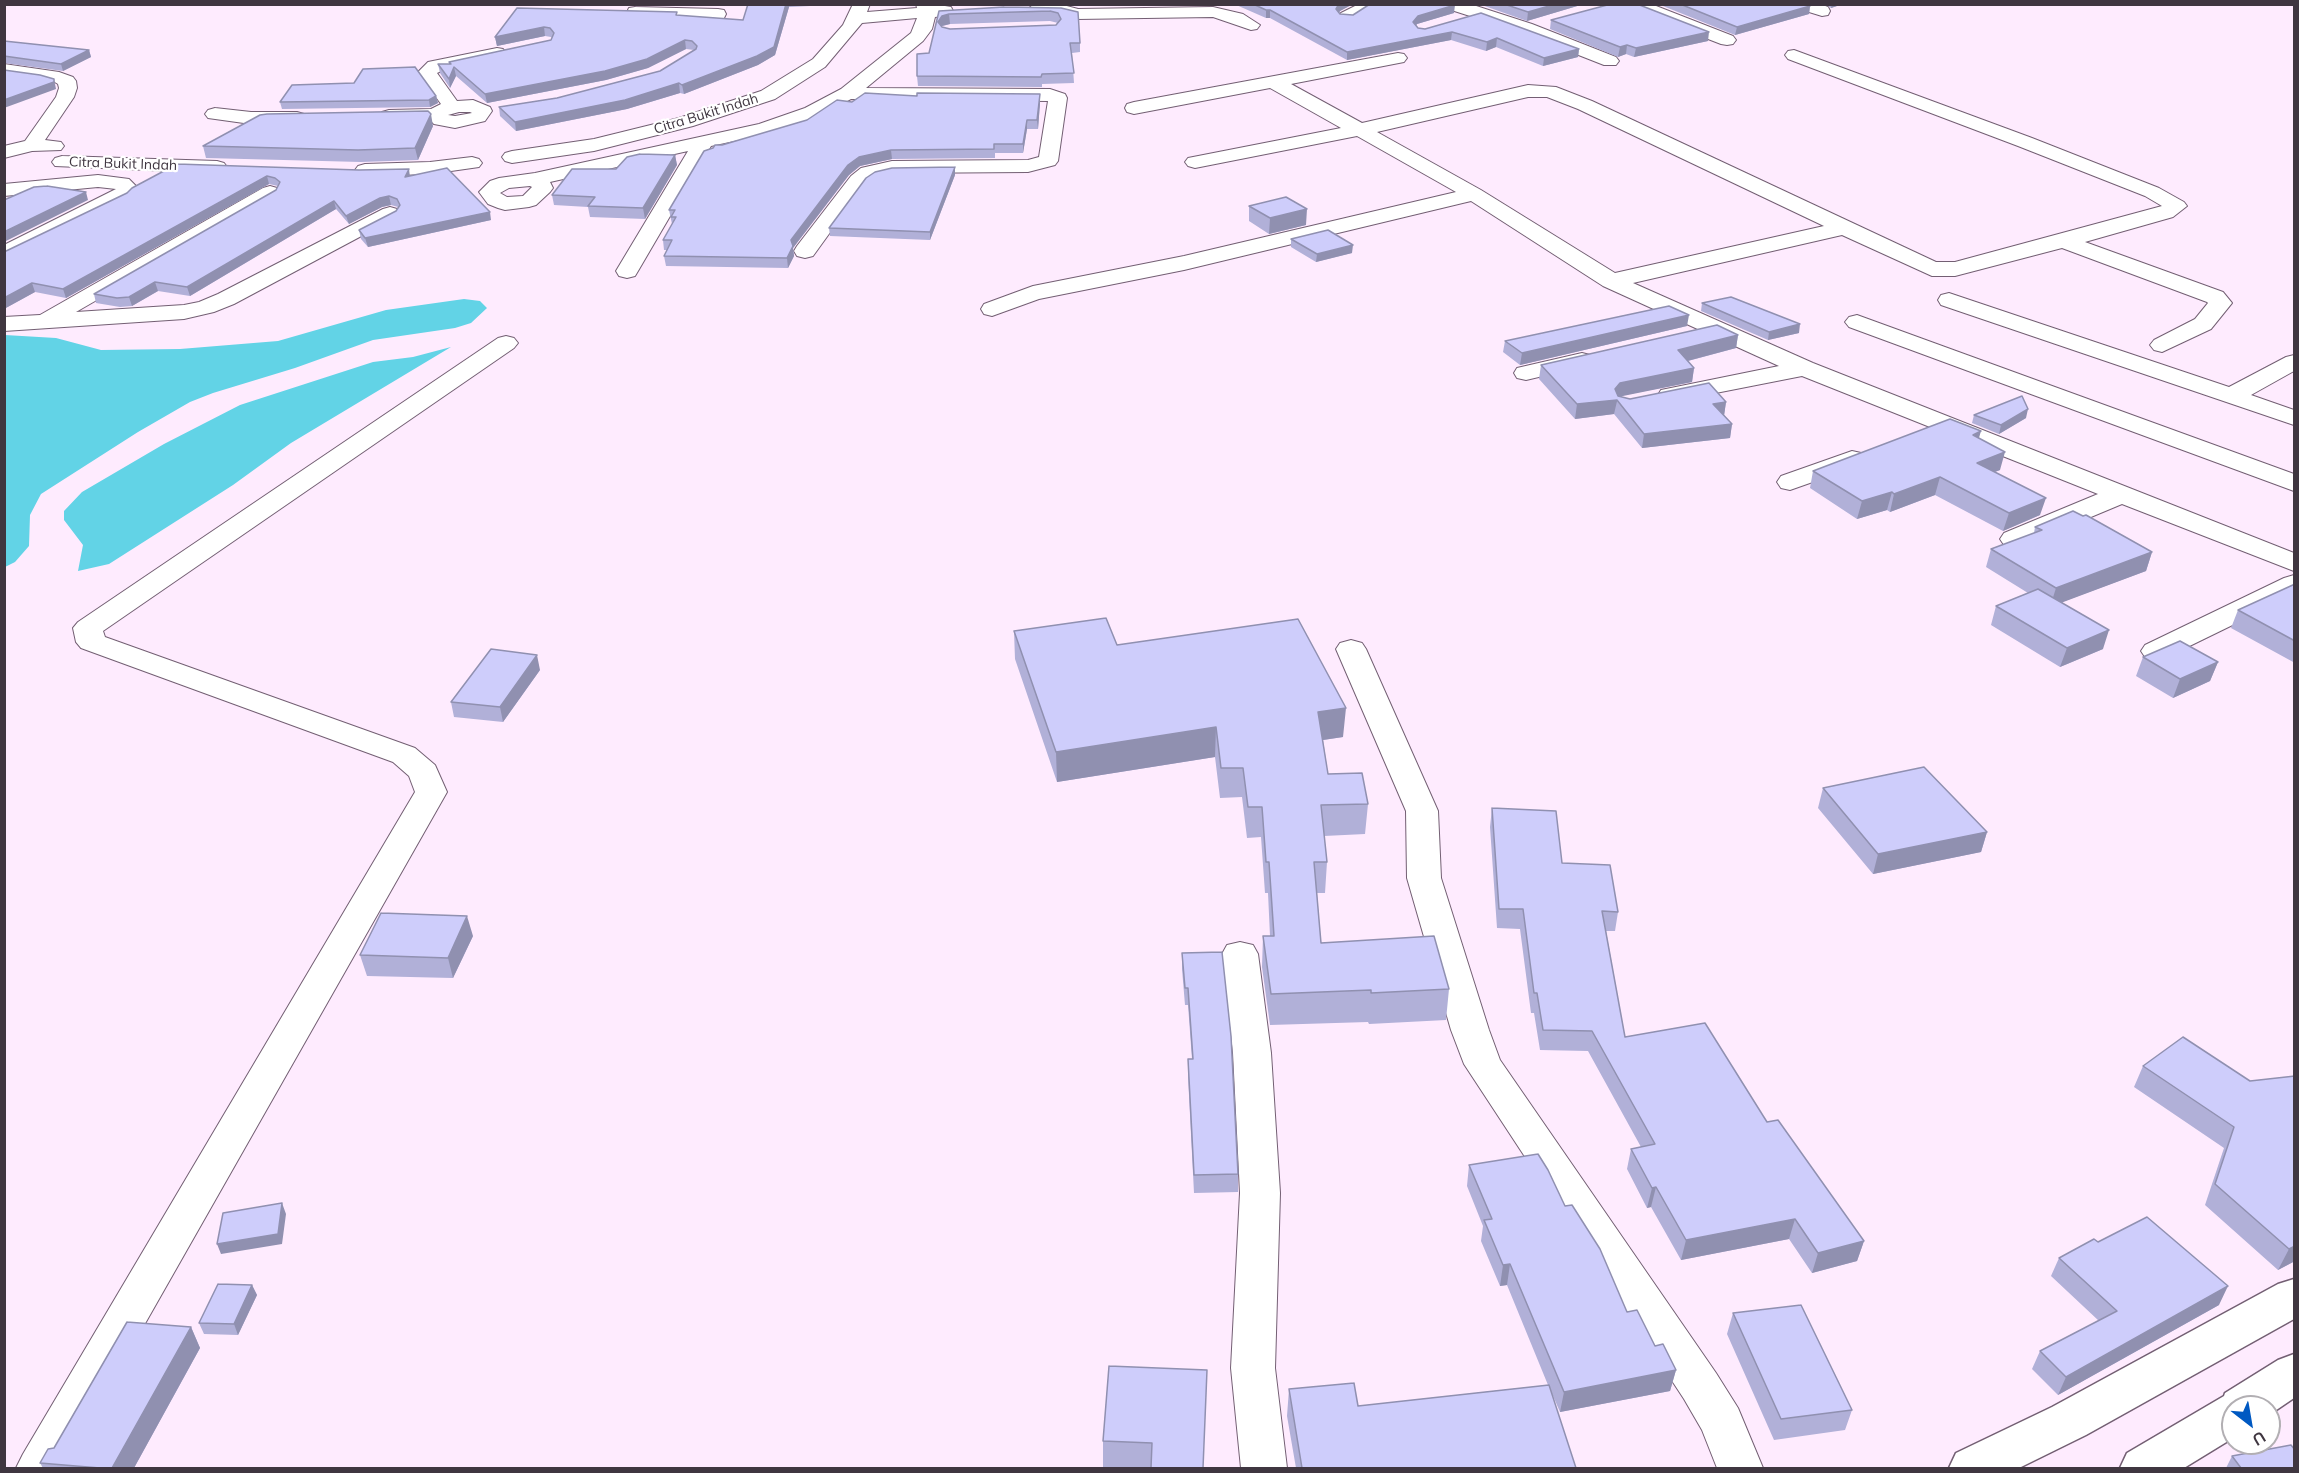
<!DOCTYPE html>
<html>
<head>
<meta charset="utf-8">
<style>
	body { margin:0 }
	#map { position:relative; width:2299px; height:1473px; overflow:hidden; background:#feebfe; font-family:Mulish,sans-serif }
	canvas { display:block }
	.frame { position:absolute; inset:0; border:6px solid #3f3640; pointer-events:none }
	.north { position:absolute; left:2221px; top:1395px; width:60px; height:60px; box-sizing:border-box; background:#fff; border:2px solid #b2afb3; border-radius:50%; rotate:149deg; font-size:16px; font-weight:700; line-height:24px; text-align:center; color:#3f3640 }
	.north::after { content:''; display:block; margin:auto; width:21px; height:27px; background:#0059c2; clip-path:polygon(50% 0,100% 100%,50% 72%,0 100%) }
</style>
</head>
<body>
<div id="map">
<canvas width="2299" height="1473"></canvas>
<div class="frame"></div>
<div class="north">U</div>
</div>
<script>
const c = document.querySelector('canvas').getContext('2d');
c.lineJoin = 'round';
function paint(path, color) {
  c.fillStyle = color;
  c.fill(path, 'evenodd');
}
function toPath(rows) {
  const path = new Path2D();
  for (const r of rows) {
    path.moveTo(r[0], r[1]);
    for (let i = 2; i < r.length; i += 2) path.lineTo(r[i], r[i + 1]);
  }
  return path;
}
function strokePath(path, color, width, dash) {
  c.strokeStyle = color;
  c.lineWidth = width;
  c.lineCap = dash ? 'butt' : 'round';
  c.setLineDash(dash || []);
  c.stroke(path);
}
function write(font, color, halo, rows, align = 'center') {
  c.font = font + ' Mulish,sans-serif';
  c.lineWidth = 4.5;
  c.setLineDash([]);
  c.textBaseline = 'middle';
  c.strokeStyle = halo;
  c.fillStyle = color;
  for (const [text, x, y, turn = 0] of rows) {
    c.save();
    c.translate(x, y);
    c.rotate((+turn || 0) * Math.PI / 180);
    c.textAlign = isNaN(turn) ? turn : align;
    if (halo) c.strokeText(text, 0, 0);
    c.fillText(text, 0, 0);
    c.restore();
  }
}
paint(toPath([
	[464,299,480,301,487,308,471,323,455,328,373,340,295,368,213,393,190,402,138,432,41,494,30,515,29,546,15,562,5,567,5,335,56,338,101,350,180,349,278,341,386,310],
	[451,347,291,443,233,485,109,564,78,571,83,545,64,520,64,511,82,492,164,444,240,405,373,362,413,357]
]), '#62d3e6');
const street = toPath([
	[853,4,870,4,867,12,917,8,916,4,945,6,951,7,953,11,951,15,935,17,932,29,923,41,866,88,1050,89,1065,94,1067,98,1058,161,1055,165,1028,172,892,173,875,177,865,184,813,256,805,258,797,256,794,251,797,246,851,176,861,168,892,161,1028,160,1039,157,1048,101,851,99,819,116,771,133,711,146,638,271,635,276,627,278,619,276,616,271,688,151,550,182,553,188,550,192,536,205,529,207,505,210,498,208,488,204,479,192,490,181,499,178,535,173,759,124,805,108,841,89,911,33,917,18,862,23,825,67,775,99,693,126,594,151,512,163,505,161,502,157,505,153,512,151,594,139,679,118,761,91,813,59,843,25,853,4],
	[530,186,532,187,523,196,507,197,500,193,509,188,530,186],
	[1034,4,1063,5,1078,9,1213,7,1243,14,1260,25,1257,29,1251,30,1213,17,1077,19,1062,15,1030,13,1028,9,1034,4],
	[1359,4,1381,4,1353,21,1341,21,1338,17,1341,13,1359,4],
	[1443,4,1470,4,1532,24,1616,57,1619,61,1616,65,1604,65,1520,32,1445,8,1443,4],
	[1626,4,1651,4,1733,36,1736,40,1733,44,1727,45,1721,44,1628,8,1626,4],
	[1794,4,1820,4,1828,7,1830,11,1828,15,1822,16,1796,8,1794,4],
	[635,7,718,9,724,10,726,14,724,18,718,19,629,16,627,12,629,8,635,7],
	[497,48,503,49,506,53,503,57,450,67,437,73,457,101,473,100,490,107,492,111,485,121,455,128,434,124,431,121,389,122,382,120,379,116,382,112,389,110,431,109,441,104,418,72,428,62,497,48],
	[459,112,470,112,472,113,455,116,448,115,459,112],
	[1794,50,2032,138,2159,188,2184,202,2187,206,2173,217,2085,242,2223,292,2232,303,2211,329,2162,352,2154,350,2150,345,2154,340,2195,319,2208,303,2207,302,2062,248,1955,276,1932,276,1842,235,1633,283,1813,363,2294,553,2294,571,2122,504,2024,545,2014,547,2004,545,2000,539,2004,533,2098,494,1802,376,1670,402,1661,400,1658,395,1661,390,1779,366,1603,286,1471,201,1184,270,1039,299,992,316,984,314,981,309,984,304,1033,286,1184,256,1456,192,1357,136,1195,168,1188,166,1185,162,1188,158,1341,128,1270,88,1134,114,1127,112,1125,108,1127,104,1134,102,1398,53,1404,54,1407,58,1404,62,1291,84,1362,123,1528,85,1556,87,1592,101,1936,262,1955,262,2162,206,2145,196,2018,146,1788,59,1785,55,1788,51,1794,50],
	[1528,97,1547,97,1578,109,1824,226,1615,273,1481,190,1377,132,1528,97],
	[4,64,59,72,73,77,76,81,77,88,74,97,45,140,61,142,64,146,61,150,32,151,4,158,4,146,25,141,56,97,59,88,58,84,53,81,4,74,4,64],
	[215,108,251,112,297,112,304,114,307,118,304,122,297,124,251,124,208,118,205,114,208,110,215,108],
	[62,156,217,161,224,163,227,167,224,171,217,173,55,166,52,162,55,158,62,156],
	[472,157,479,159,482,163,479,167,430,174,365,176,358,174,355,170,358,166,365,164,430,162,472,157],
	[98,175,129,179,138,188,129,199,4,260,4,245,116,189,98,187,4,196,4,184,98,175],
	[270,186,277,188,280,192,277,196,76,312,184,305,199,302,218,294,383,209,390,207,397,209,400,213,397,217,234,304,214,312,184,319,4,331,4,317,40,315,263,188,270,186],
	[1949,293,2229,387,2286,357,2294,355,2294,371,2251,395,2294,410,2294,425,1941,305,1938,300,1941,295,1949,293],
	[1857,315,2294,474,2294,491,1849,327,1845,322,1849,317,1857,315],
	[506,336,514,338,518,343,514,348,103,631,105,637,415,748,435,765,447,792,63,1468,16,1468,23,1454,415,792,409,776,393,762,81,648,76,642,73,628,78,622,498,338,506,336],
	[1582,353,1590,355,1594,360,1590,365,1526,380,1517,378,1514,373,1517,368,1582,353],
	[1852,451,1861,453,1865,459,1861,465,1790,490,1781,488,1777,482,1781,476,1852,451],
	[2294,575,2294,595,2167,657,2156,660,2145,657,2141,651,2145,645,2284,578,2294,575],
	[1351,640,1362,643,1366,649,1438,811,1441,878,1489,1030,1500,1060,1716,1373,1738,1408,1763,1468,1717,1468,1702,1430,1684,1399,1464,1064,1451,1030,1407,878,1406,811,1336,649,1340,643,1351,640],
	[1240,942,1253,945,1258,954,1271,1053,1280,1193,1275,1368,1287,1468,1241,1468,1231,1368,1240,1193,1233,1053,1222,954,1227,945,1240,942]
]);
const secondary = toPath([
	[2294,1279,2294,1319,2086,1435,2019,1468,1949,1468,1956,1453,2052,1407,2278,1284,2294,1279],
	[2294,1354,2294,1398,2269,1415,2269,1407,2233,1407,2233,1438,2184,1468,2120,1468,2127,1453,2224,1396,2225,1393,2278,1360,2294,1354]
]);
strokePath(street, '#735f73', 2);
strokePath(secondary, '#735f73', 3);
paint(street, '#fff');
paint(secondary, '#fff');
paint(toPath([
	[609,4,686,4,685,6],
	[748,4,810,4,810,6,789,7,775,55,758,65,684,94,680,93,627,109,516,131,500,116,499,107,557,98,660,71,694,50,686,49,648,68,606,80,487,103,456,76,450,88,440,73,438,64,449,64,449,62,551,40,552,38,551,37,545,36,497,46,495,37,517,8,677,15,743,20],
	[1234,4,1353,4,1340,11,1339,13,1340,14,1353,15,1454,13,1417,24,1416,25,1418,28,1579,49,1578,57,1543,66,1496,47,1486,51,1451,40,1347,60,1270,18,1266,18],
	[1479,4,1584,4,1527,21],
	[1658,4,1805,4,1810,6,1809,14,1735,35],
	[1825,4,1843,4,1831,8],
	[1061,8,1080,43,1080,52,1072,53,1074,83,1042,84,1042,87,918,86,917,76,929,53,939,11],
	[1050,21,1058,23,1056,25,950,29,942,27,942,26,950,24],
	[1551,20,1708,41,1634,57,1626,54,1618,57,1550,29],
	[4,41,89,50,91,57,63,71,4,63],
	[354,83,436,96,438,103,430,107,282,109,280,102],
	[852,102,1040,103,1038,129,1027,129,1023,153,995,153,995,158,892,159,860,166,849,175,793,248,794,256,788,268,666,266,664,256,668,250,664,250,663,240,672,224,669,210,722,145,807,120],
	[433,126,418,160,361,162,206,158,203,146],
	[675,155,677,165,645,219,590,217,588,207,554,205,552,195,616,169],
	[177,164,410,176,491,220,368,247,361,239,359,230,396,211,398,207,391,205,382,207,349,224,336,209,190,296,158,291,132,306,120,307,96,303,94,294,276,190,278,186,269,184,66,298,35,292,4,309,127,193],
	[955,175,930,240,830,236,829,228],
	[1249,206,1306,225,1269,234,1249,221],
	[1291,239,1352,253,1316,262,1291,247],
	[1702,303,1799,333,1768,340,1701,311],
	[1687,326,1520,365,1503,352,1505,341],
	[1738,335,1736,348,1688,361,1694,368,1692,382,1619,396,1630,399,1726,402,1724,415,1732,424,1730,438,1642,448,1614,414,1575,419,1539,379,1541,365],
	[1974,415,2026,418,1999,434,1972,423],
	[1979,438,2000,470,1995,472,2040,515,2003,531,1935,495,1890,512,1887,510,1857,519,1810,488,1813,471],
	[2035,527,2152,552,2146,571,2062,602,2103,649,2060,667,1991,625,1996,606,2028,593,1986,567,1991,549,2034,533],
	[2295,584,2295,663,2231,628,2238,610],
	[1014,631,1117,645,1343,737,1323,740,1328,774,1368,804,1365,834,1324,836,1327,862,1325,893,1317,893,1321,943,1449,989,1446,1020,1369,1024,1368,1022,1270,1025,1262,967,1263,936,1270,936,1268,893,1265,893,1261,837,1247,838,1242,797,1220,798,1215,757,1057,782,1015,659],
	[2143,657,2218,662,2210,681,2173,698,2136,676],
	[540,670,503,722,454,717,451,702],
	[1823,788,1987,832,1981,852,1873,874,1818,808],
	[1492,808,1562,863,1618,912,1615,931,1606,931,1625,1037,1767,1122,1864,1241,1857,1261,1812,1273,1789,1239,1681,1260,1651,1207,1647,1208,1627,1169,1631,1149,1641,1147,1588,1051,1540,1050,1534,1013,1531,1013,1520,929,1497,928,1490,827],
	[473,936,453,978,367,976,360,955],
	[1182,953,1238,1174,1238,1192,1194,1193,1188,1076,1188,1059,1192,1059,1188,1005,1185,1005,1182,969],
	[2143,1066,2250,1081,2295,1261,2278,1270,2205,1205,2224,1148,2134,1087],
	[1469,1165,1565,1206,1627,1312,1676,1370,1670,1391,1560,1412,1550,1389,1576,1468,1296,1468,1287,1416,1289,1389,1358,1406,1548,1385,1507,1285,1500,1286,1481,1241,1483,1226,1467,1186],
	[2098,1242,2219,1305,2058,1395,2032,1369,2040,1351,2099,1321,2051,1276,2059,1258],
	[252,1285,257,1295,238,1335,204,1334,199,1323],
	[1733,1313,1852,1410,1845,1430,1774,1440,1727,1334],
	[191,1327,200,1348,134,1468,43,1468,40,1463],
	[1109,1366,1204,1468,1103,1468,1103,1441],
	[2232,1456,2295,1468,2226,1468]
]), '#b1b0d8');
paint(toPath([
	[786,4,789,4,789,7,775,55,758,65,684,94,682,85],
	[1339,4,1353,4,1340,11,1336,17,1336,9],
	[1556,4,1584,4,1527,21,1528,12],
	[1832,4,1843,4,1831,8],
	[1455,5,1454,13,1417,24,1413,30,1413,22,1418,16],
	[1810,6,1809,14,1735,35,1737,27],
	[1266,10,1270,10,1270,18,1266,18],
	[949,14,950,24,942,26,939,31,938,22,942,16],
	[544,27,545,36,497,46,495,37],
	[1452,32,1451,40,1347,60,1347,52],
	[1709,32,1708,41,1634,57,1636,48],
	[1497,38,1496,47,1486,51,1487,42],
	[685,40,686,49,648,68,606,80,487,103,485,94],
	[1627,45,1626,54,1618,57,1620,47],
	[1579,49,1578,57,1543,66,1544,58],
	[89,50,91,57,63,71,61,64],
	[454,67,456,76,450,88,449,79],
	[54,79,56,89,4,108,4,100],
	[679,83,680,93,627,109,516,131,515,122],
	[1040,94,1040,103,1038,129,1037,120],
	[436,96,438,103,430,107,429,100],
	[431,114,433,126,418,160,415,148],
	[1027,120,1027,129,1023,153,1023,144],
	[891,150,892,159,860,166,849,175,793,248,794,256,788,268,787,258,791,240,848,165,859,157],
	[675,155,677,165,645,219,643,208],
	[955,167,955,175,930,240,930,232],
	[409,169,410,177,405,177],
	[267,176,269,184,66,298,63,289],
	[86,192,88,200,4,242,4,232],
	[389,196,391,205,382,207,349,224,346,216,380,198],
	[334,201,336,209,190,296,187,287],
	[1307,209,1306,225,1269,234,1270,218],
	[490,212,491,220,368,247,365,238],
	[1353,245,1352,253,1316,262,1317,254],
	[155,282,158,291,132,306,129,297],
	[32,283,35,292,4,309,4,298],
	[1689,315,1687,326,1520,365,1522,353],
	[1800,324,1799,333,1768,340,1769,332],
	[1738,335,1736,348,1676,364,1678,350],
	[1694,368,1692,382,1618,397,1614,414,1575,419,1577,404,1615,389,1620,383],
	[1726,402,1724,416,1713,404],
	[2028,409,2026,418,1999,434,2001,425],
	[1732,424,1730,438,1642,448,1644,434],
	[1981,431,1976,448,1973,435],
	[2005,452,2000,470,1972,480,1977,463],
	[1940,477,1935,495,1890,512,1894,494],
	[1892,492,1887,510,1857,519,1862,501],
	[2046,498,2040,515,2003,531,2009,513],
	[2152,552,2146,571,2050,607,2056,588],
	[2109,630,2103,649,2060,667,2067,648],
	[537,655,540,670,503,722,500,707],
	[2218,662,2210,681,2173,698,2180,679],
	[1346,708,1343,737,1316,741,1318,712],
	[1216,727,1215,757,1057,782,1056,752],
	[1987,832,1981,852,1873,874,1878,854],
	[467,916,473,936,453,978,448,958],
	[1656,1187,1651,1207,1647,1208,1652,1188],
	[282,1203,286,1214,282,1244,221,1254,217,1244],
	[1795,1219,1789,1239,1681,1260,1686,1240],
	[1864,1241,1857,1261,1812,1273,1818,1253],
	[2295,1246,2295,1261,2278,1270,2289,1249],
	[1510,1264,1507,1285,1500,1286,1503,1265],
	[252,1285,257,1295,238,1335,234,1324],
	[2228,1286,2219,1305,2058,1395,2066,1377],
	[191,1327,200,1348,134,1468,112,1468],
	[1676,1370,1670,1391,1560,1412,1564,1392]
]), '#9090b0');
const building = toPath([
	[748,4,786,4,774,47,757,56,682,85,679,83,625,100,515,122,499,107,557,98,660,71,696,49,697,46,692,41,685,40,647,59,605,71,485,94,454,67,449,79,438,64,451,64,449,62,551,40,554,33,550,28,544,27,495,37,517,8,677,12,676,15,743,20,748,4],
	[1253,4,1339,4,1336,9,1340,14,1353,15,1370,4,1454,4,1455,5,1418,16,1413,22,1418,28,1425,29,1481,13,1579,49,1544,58,1497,38,1487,42,1452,32,1347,52,1270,10,1266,10,1253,4],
	[1504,4,1556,4,1528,12,1504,4],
	[1611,4,1637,4,1709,32,1636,48,1627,45,1620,47,1551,20,1611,4],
	[1680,4,1805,4,1810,6,1737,27,1680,4],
	[1004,7,1061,8,1078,12,1080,43,1070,43,1074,73,1042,74,1041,77,917,76,917,54,929,53,939,11,1004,7],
	[1050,11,1058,13,1061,19,1056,25,950,29,942,27,938,22,942,16,949,14,1050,11],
	[4,41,89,50,61,64,4,56,4,41],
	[415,67,436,96,429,100,280,102,292,85,354,83,363,69,415,67],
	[4,70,40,75,54,79,54,82,4,100,4,70],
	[865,93,917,96,917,93,1040,94,1037,120,1027,120,1023,144,994,144,994,149,891,150,859,157,848,165,791,240,793,246,787,258,664,256,672,240,663,240,676,217,671,217,675,210,669,210,704,151,713,148,715,145,722,145,807,120,837,100,852,102,865,93],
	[428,111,431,114,415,148,358,150,203,146,260,115,267,114,428,111],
	[640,154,675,155,643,208,588,206,595,197,552,195,572,169,616,169,627,157,640,154],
	[177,164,359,170,409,169,405,177,447,168,490,212,365,238,359,230,396,211,400,205,397,199,389,196,380,198,346,216,334,201,187,287,155,282,129,297,117,298,94,294,276,190,280,182,275,178,267,176,63,289,32,283,4,298,4,252,127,193,132,188,177,164],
	[955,167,930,232,829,228,866,178,875,172,892,168,955,167],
	[47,186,86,192,4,232,4,200,34,187,47,186],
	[1286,197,1307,209,1270,218,1249,206,1286,197],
	[1328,230,1353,245,1317,254,1291,239,1328,230],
	[1731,297,1800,324,1769,332,1702,303,1731,297],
	[1669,306,1689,315,1522,353,1505,341,1669,306],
	[1717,325,1738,335,1678,350,1694,368,1620,383,1615,389,1618,396,1630,399,1709,383,1726,402,1713,404,1732,424,1644,434,1617,400,1577,404,1541,365,1717,325],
	[2022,396,2028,409,2001,425,1974,415,2022,396],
	[1950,419,1981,431,1973,435,2005,452,1977,463,2046,498,2009,513,1940,477,1894,494,1892,492,1862,501,1813,471,1950,419],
	[2073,511,2083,516,2086,515,2152,552,2056,588,1991,549,2042,530,2035,527,2073,511],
	[2295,584,2295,641,2238,610,2295,584],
	[2038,589,2109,630,2067,648,1996,606,2038,589],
	[1106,618,1117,645,1298,619,1346,708,1318,712,1328,774,1362,773,1368,804,1321,805,1327,862,1314,862,1321,943,1434,936,1449,989,1371,993,1371,990,1271,994,1263,936,1274,936,1269,862,1266,862,1262,807,1248,807,1243,768,1221,768,1216,727,1056,752,1014,631,1106,618],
	[2180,641,2218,662,2180,679,2143,657,2180,641],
	[491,649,537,655,500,707,451,702,491,649],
	[1924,767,1987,832,1878,854,1823,788,1924,767],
	[1492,808,1556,811,1562,863,1610,865,1618,912,1602,911,1625,1037,1705,1023,1767,1122,1778,1120,1864,1241,1818,1253,1795,1219,1686,1240,1656,1187,1652,1188,1631,1149,1655,1144,1592,1031,1543,1030,1537,993,1534,993,1523,909,1499,909,1492,808],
	[381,913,467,916,448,958,360,955,381,913],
	[1222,952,1231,1036,1238,1174,1194,1175,1188,1059,1193,1059,1188,988,1185,988,1182,953,1222,952],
	[2183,1037,2250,1081,2295,1076,2295,1246,2289,1249,2215,1184,2234,1127,2143,1066,2183,1037],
	[1538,1154,1548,1170,1565,1206,1572,1205,1600,1249,1627,1312,1637,1310,1655,1346,1663,1344,1676,1370,1564,1392,1510,1264,1503,1265,1484,1220,1492,1219,1469,1165,1538,1154],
	[282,1203,278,1234,217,1244,223,1213,282,1203],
	[2147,1217,2228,1286,2066,1377,2040,1351,2117,1311,2059,1258,2094,1239,2098,1242,2147,1217],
	[218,1284,252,1285,234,1324,199,1323,218,1284],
	[1801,1305,1852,1410,1781,1419,1733,1313,1801,1305],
	[127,1322,191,1327,112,1468,100,1468,40,1463,48,1449,54,1448,127,1322],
	[1109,1366,1207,1370,1203,1468,1151,1468,1152,1443,1103,1441,1109,1366],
	[1354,1383,1358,1406,1549,1385,1576,1468,1302,1468,1289,1389,1354,1383],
	[2291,1445,2295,1450,2295,1468,2241,1468,2232,1456,2291,1445]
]);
paint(building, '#cecdfb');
strokePath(building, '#9090b0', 1.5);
write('14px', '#3f3640', '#fff', [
	["Citra Bukit Indah",706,114,-17],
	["Citra Bukit Indah",123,164,2]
]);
</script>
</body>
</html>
